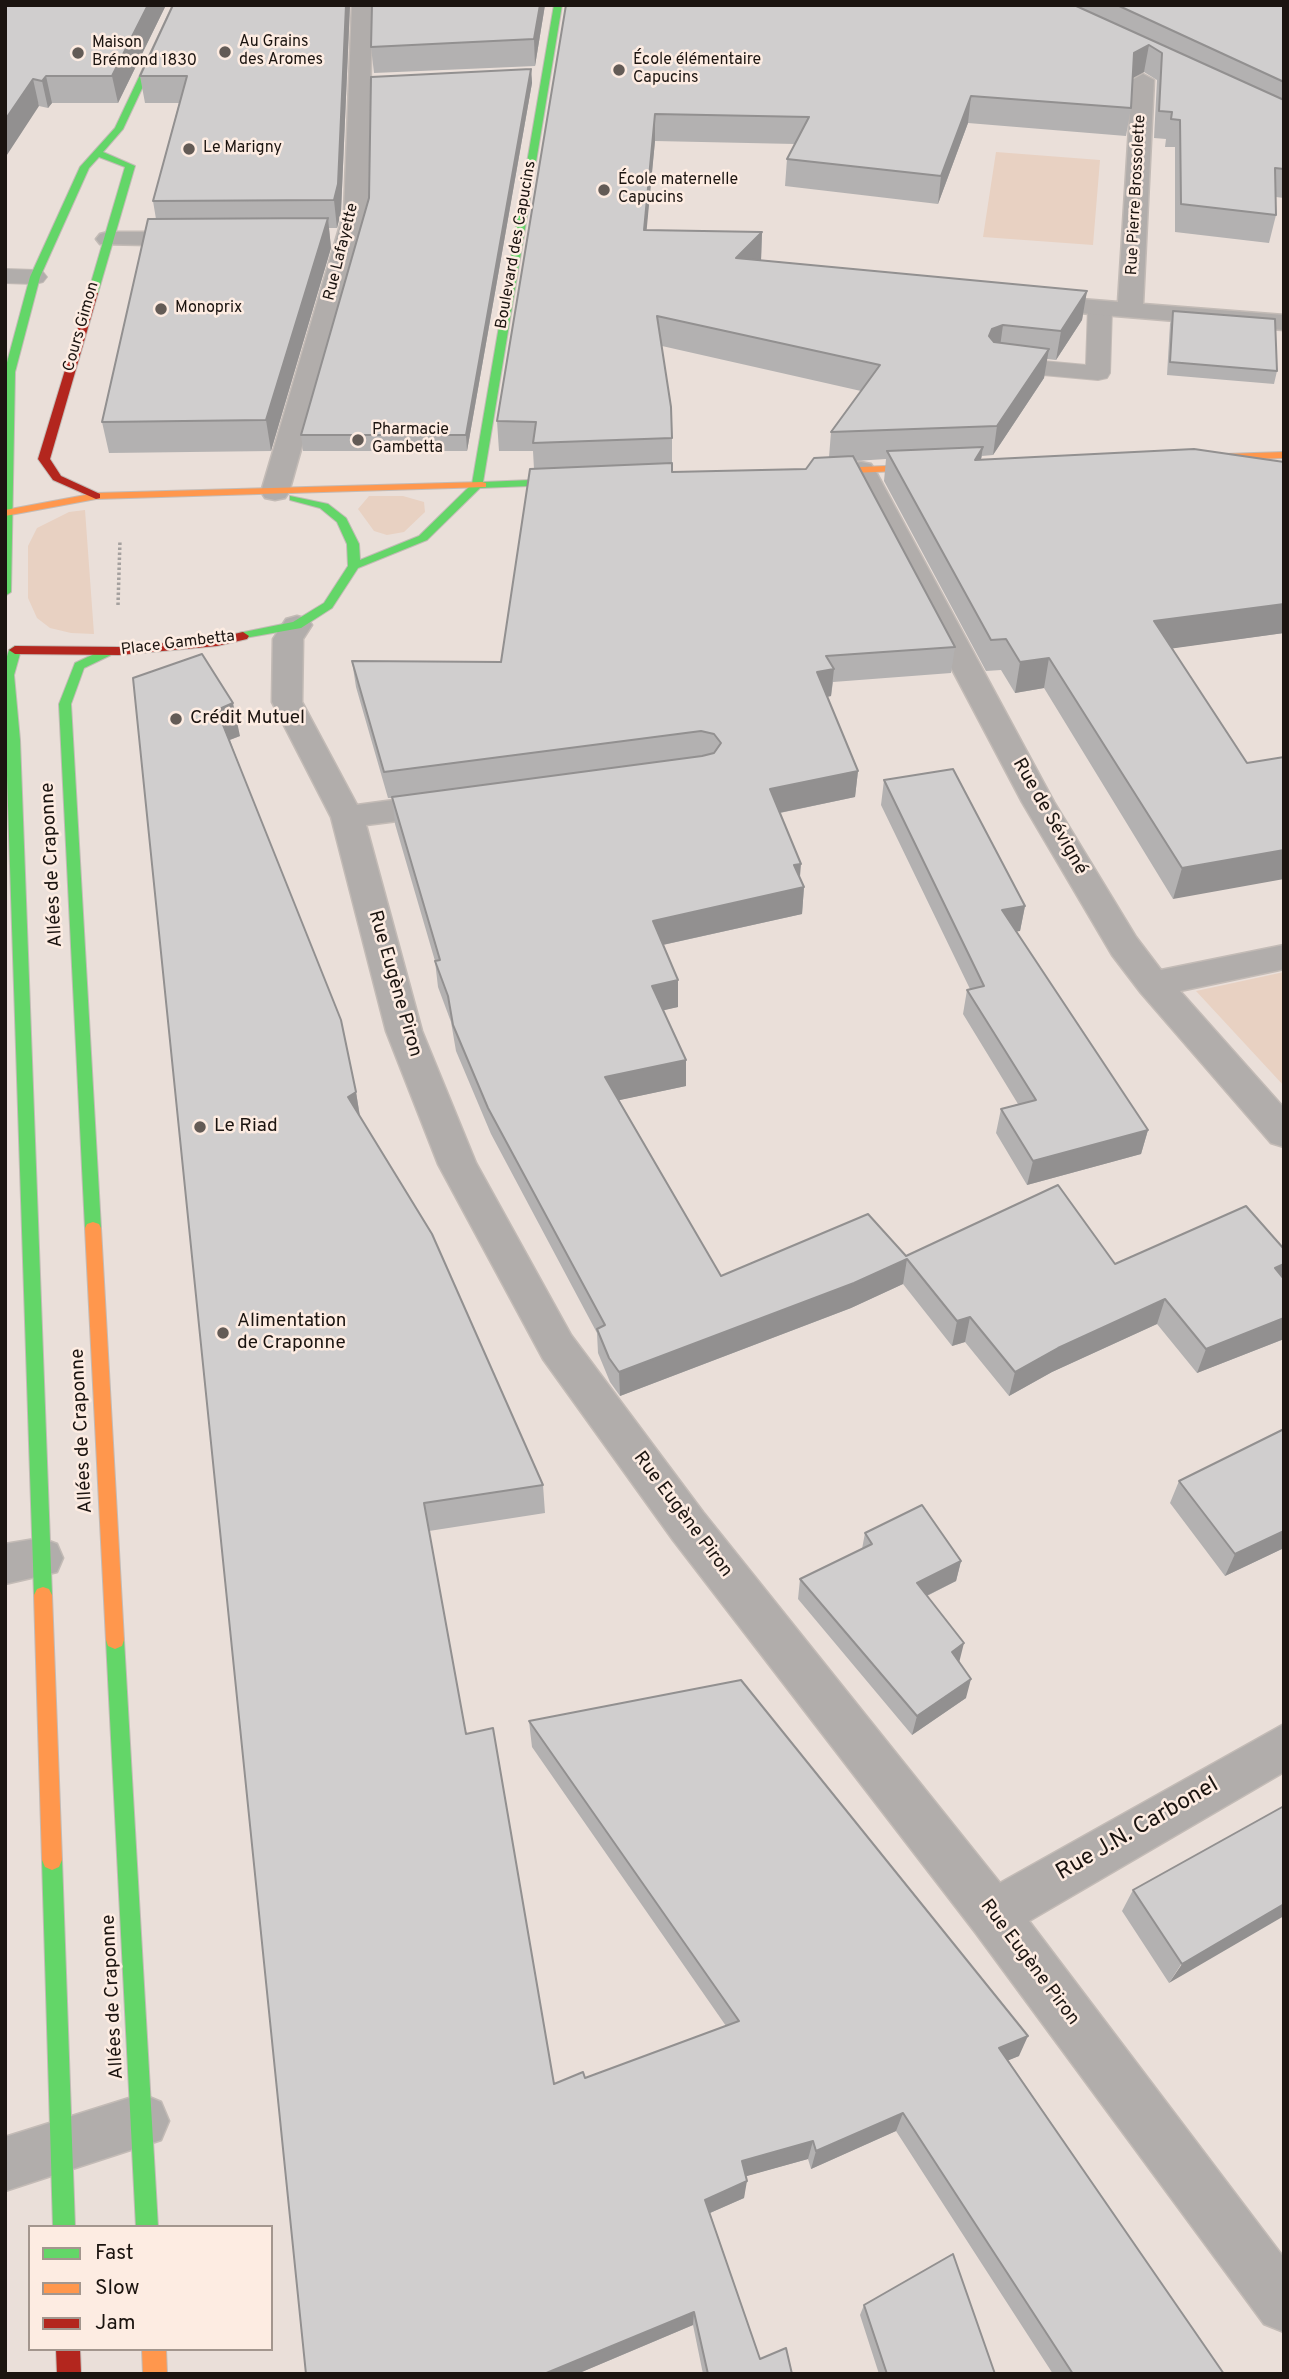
<!DOCTYPE html>
<html>
<head>
<meta charset="utf-8">
<style>
	body { margin:0 }
	#map { position:relative; width:1289px; height:2379px; overflow:hidden; background:#eadfd9; font-family:Overpass,sans-serif }
	canvas { display:block }
	.frame { position:absolute; inset:0; border:7px solid #1b1410; pointer-events:none }
	.legend { position:absolute; left:28px; top:2225px; width:245px; height:126px; box-sizing:border-box; background:#fdece2; border:2px solid #a3968e; margin:0; padding:9px 12px; list-style:none; font-size:21px; color:#1b1410 }
	.legend li { display:flex; align-items:center; gap:14px; height:35px }
	.legend b { width:35px; border:2px solid #a3968e }
</style>
</head>
<body>
<div id="map">
<canvas width="1289" height="2379"></canvas>
<div class="frame"></div>
<ul class="legend">
<li><b style="height:9px;background:#63d668"></b>Fast</li>
<li><b style="height:9px;background:#ff974d"></b>Slow</li>
<li><b style="height:9px;background:#b3261e"></b>Jam</li>
</ul>
</div>
<script>
const c = document.querySelector('canvas').getContext('2d');
c.lineJoin = 'round';
function paint(path, color) {
  c.fillStyle = color;
  c.fill(path, 'evenodd');
}
function toPath(rows) {
  const path = new Path2D();
  for (const r of rows) {
    path.moveTo(r[0], r[1]);
    for (let i = 2; i < r.length; i += 2) path.lineTo(r[i], r[i + 1]);
  }
  return path;
}
function strokePath(path, color, width, dash) {
  c.strokeStyle = color;
  c.lineWidth = width;
  c.lineCap = dash ? 'butt' : 'round';
  c.setLineDash(dash || []);
  c.stroke(path);
}
function write(font, color, halo, rows, align = 'center') {
  c.font = font + ' Overpass,sans-serif';
  c.lineWidth = 5;
  c.setLineDash([]);
  c.textBaseline = 'middle';
  c.strokeStyle = halo;
  c.fillStyle = color;
  for (const [text, x, y, turn = 0] of rows) {
    c.save();
    c.translate(x, y);
    c.rotate((+turn || 0) * Math.PI / 180);
    c.textAlign = isNaN(turn) ? turn : align;
    if (halo) c.strokeText(text, 0, 0);
    c.fillText(text, 0, 0);
    c.restore();
  }
}
paint(toPath([
	[996,152,1100,160,1093,245,983,237],
	[369,496,403,496,424,502,425,512,404,532,387,535,374,531,358,509],
	[85,510,94,634,71,633,50,628,37,618,28,598,28,546,37,528,69,512],
	[1284,972,1284,1086,1196,991]
]), '#e8d1c2');
const lane = toPath([
	[5,269,35,270,43,272,47,277,43,282,35,284,5,283,5,269],
	[1100,301,1108,303,1112,308,1110,373,1107,378,1098,380,999,371,990,369,987,364,990,359,999,357,1086,365,1088,308,1092,303,1100,301]
]);
const street = toPath([
	[352,5,372,5,368,212,289,492,285,498,275,500,265,498,261,492,344,212,352,5],
	[1143,74,1154,80,1143,304,1284,315,1284,330,1031,309,1022,307,1019,302,1022,297,1031,295,1118,302,1132,80,1143,74],
	[108,232,195,232,203,234,207,239,203,244,195,246,100,244,96,239,100,234,108,232],
	[861,462,871,464,875,470,1054,802,1136,937,1161,970,1284,945,1284,969,1180,991,1284,1108,1284,1147,1271,1143,1141,993,1112,955,1022,802,847,470,851,464,861,462],
	[297,616,308,619,312,625,303,639,302,702,357,805,445,793,456,796,461,804,456,812,445,815,366,825,422,1031,476,1163,571,1335,703,1512,1000,1883,1284,1724,1284,1772,1029,1921,1284,2258,1284,2332,1264,2324,975,1932,673,1540,543,1359,438,1164,386,1031,331,817,272,702,273,639,286,619,297,616],
	[41,1538,57,1544,63,1558,57,1572,5,1584,5,1544,41,1538],
	[142,2094,161,2102,169,2121,161,2140,5,2191,5,2137,142,2094]
]);
const fast = toPath([
	[173,5,181,5,123,129,103,152,135,166,98,293,93,296,88,293,125,167,99,157,89,168,40,277,15,372,11,592,5,596,5,370,30,277,80,167,115,128,173,5],
	[554,5,562,5,483,482,579,478,585,481,579,484,480,488,427,540,358,568,332,608,301,628,239,639,239,633,293,622,324,603,348,566,347,544,337,522,320,508,290,500,290,496,328,504,346,518,359,544,360,560,419,536,472,484,554,5],
	[15,646,21,650,14,675,20,740,52,1595,49,1601,43,1603,37,1601,34,1595,5,714,5,663,9,650,15,646],
	[107,648,113,652,111,655,84,668,71,704,101,1228,99,1232,93,1234,87,1232,85,1228,59,704,75,663,107,648],
	[115,1631,122,1634,124,1640,158,2227,136,2227,106,1640,108,1634,115,1631],
	[52,1850,59,1853,62,1860,75,2227,53,2227,42,1860,45,1853,52,1850]
]);
const slow = toPath([
	[1284,452,1284,458,1195,461,1189,458,1195,455,1284,452],
	[939,464,945,467,943,469,807,475,801,472,807,469,939,464],
	[482,482,486,483,486,487,96,499,5,516,5,510,96,493,482,482],
	[93,1222,99,1224,101,1228,124,1640,122,1646,115,1649,108,1646,106,1640,85,1228,87,1224,93,1222],
	[43,1587,49,1589,52,1595,62,1860,59,1867,52,1870,45,1867,42,1860,34,1595,37,1589,43,1587],
	[142,2349,166,2349,167,2374,143,2374,142,2349]
]);
const jam = toPath([
	[89,291,98,293,50,459,61,476,100,494,100,498,96,499,53,480,38,459,89,291],
	[243,632,249,636,247,639,217,646,119,655,15,654,9,650,15,646,119,647,217,638,243,632],
	[56,2349,80,2349,81,2374,57,2374,56,2349]
]);
strokePath(lane, '#c3bbb6', 2);
strokePath(street, '#c3bbb6', 3);
strokePath(fast, '#c3bbb6', 2);
strokePath(slow, '#c3bbb6', 2);
strokePath(jam, '#c3bbb6', 2);
strokePath(toPath([
	[118,605,120,540]
]), '#a4a09e', 3.5, [2.5, 2.5]);
paint(lane, '#b1adab');
paint(street, '#b1adab');
paint(fast, '#63d668');
paint(slow, '#ff974d');
paint(jam, '#b3261e');
paint(toPath([
	[5,5,166,5,118,103,52,103,48,108,39,106],
	[173,5,350,5,341,212,337,228,329,228,331,248,271,451,109,453,102,422,156,219,153,201,179,103,145,103,140,76],
	[372,5,545,5,535,66,374,73,371,47],
	[566,5,1284,5,1284,198,1276,197,1276,215,1269,243,1175,232,1175,147,1165,147,1166,139,1154,138,1157,80,1144,72,1133,78,1131,108,1126,136,968,123,938,204,785,186,787,159,795,144,655,141,646,230,762,232,761,260,1087,291,1082,320,1056,360,1047,359,1044,378,993,455,982,456,981,459,1284,462,1284,633,1172,648,1247,763,1173,899,1044,688,1015,693,1001,670,986,671,884,481,886,459,855,461,955,647,951,673,833,682,831,696,827,697,858,771,855,797,780,813,800,878,804,887,802,914,663,945,678,1007,663,1010,686,1086,619,1100,721,1276,906,1256,1115,1264,1284,1249,1284,1339,1197,1373,1157,1324,1052,1372,1009,1396,965,1342,952,1346,903,1284,851,1308,620,1396,610,1382,598,1353,597,1333,491,1134,456,1051,451,1022,438,987,435,961,395,824,392,798,388,798,356,687,352,661,501,662,534,469,533,451,499,451,497,421],
	[662,346,861,391,831,432,829,457,806,469,672,472,672,438],
	[531,69,532,83,467,451,303,451,301,435],
	[1173,311,1277,371,1274,384,1167,375,1170,324],
	[133,678,240,736,230,740,356,1092,360,1116,543,1485,545,1513,429,1531,466,1734,554,2084,585,2078,726,2026,532,1747,529,1721,1019,2056,1008,2060,1224,2374,1053,2374,896,2131,811,2169,808,2159,746,2176,744,2198,710,2213,760,2359,792,2374,703,2374,693,2325,577,2374],
	[884,780,1025,906,1020,931,1016,931,1148,1130,1141,1154,1027,1185,996,1133,1001,1109,1018,1104,963,1014,967,990,970,989,881,805],
	[1284,1429,1284,1548,1225,1576,1170,1503,1179,1481],
	[865,1533,961,1561,956,1581,927,1596,959,1662,966,1698,912,1735,798,1599,800,1579,862,1549],
	[1284,1806,1169,1983,1122,1911,1133,1890],
	[864,2305,995,2374,879,2374,860,2315]
]), '#b3b1b1');
paint(toPath([
	[148,5,166,5,118,103,112,76],
	[346,5,350,5,341,212,337,228,334,200],
	[540,5,545,5,535,66,534,39],
	[1149,45,1144,72,1129,80,1134,53],
	[531,69,532,83,467,451,466,435],
	[46,76,52,103,48,108,42,81],
	[33,79,39,106,5,158,5,120],
	[971,96,968,123,938,204,941,176],
	[655,114,655,141,644,258,644,230],
	[328,218,331,248,271,451,266,420],
	[762,232,761,261,736,258],
	[1087,291,1082,320,1056,360,1061,331],
	[1003,325,999,354,989,336,992,329],
	[1049,349,1044,378,993,455,997,426],
	[983,447,978,477,975,460],
	[1284,604,1284,633,1147,652,1154,621],
	[1049,658,1044,688,1015,693,1020,662],
	[834,669,831,696,815,699,817,672],
	[233,703,240,736,224,742,217,710],
	[858,771,855,797,769,815,770,789],
	[1284,850,1284,879,1173,899,1182,868],
	[801,864,799,889,804,887,802,914,653,947,653,921,794,865],
	[1025,906,1020,931,998,935,1002,910],
	[678,980,678,1007,652,1013,652,986],
	[686,1060,686,1086,606,1103,605,1077],
	[356,1092,361,1124,348,1097],
	[1148,1130,1141,1154,1027,1185,1033,1161],
	[907,1259,903,1284,851,1308,620,1396,619,1372],
	[1284,1264,1284,1283,1275,1268],
	[1165,1299,1157,1324,1052,1372,1009,1396,1015,1372,1058,1348],
	[970,1317,965,1342,952,1346,957,1321],
	[1284,1318,1284,1339,1197,1373,1206,1349],
	[1284,1531,1284,1548,1225,1576,1235,1554],
	[961,1561,956,1581,912,1603,917,1583],
	[964,1643,959,1663,952,1652],
	[971,1679,966,1698,912,1735,917,1716],
	[1284,1904,1284,1916,1169,1983,1182,1964],
	[1028,2036,1019,2056,990,2068,999,2048],
	[903,2113,896,2131,811,2169,816,2151],
	[813,2141,808,2159,740,2178,742,2161],
	[747,2181,744,2198,703,2216,705,2200],
	[694,2312,693,2325,577,2374,544,2374]
]), '#929090');
const building = toPath([
	[5,5,148,5,112,76,46,76,42,81,33,79,5,120,5,5],
	[173,5,346,5,338,184,334,200,153,201,187,76,140,76,173,5],
	[372,5,540,5,534,39,371,47,372,5],
	[566,5,1074,5,1284,100,1284,169,1275,168,1276,215,1181,204,1180,120,1171,119,1172,112,1159,111,1162,53,1149,45,1134,53,1131,108,971,96,941,176,787,159,809,117,655,114,644,230,762,232,736,258,1087,291,1061,331,1003,325,992,329,989,336,994,342,1049,349,997,426,831,432,880,365,657,316,671,407,672,438,533,443,536,422,497,421,566,5],
	[1117,5,1284,5,1284,82,1117,5],
	[531,69,466,435,301,435,369,198,371,77,531,69],
	[328,218,266,420,102,422,148,219,328,218],
	[1173,311,1275,319,1277,371,1170,362,1173,311],
	[983,447,975,460,1194,449,1284,462,1284,604,1154,621,1247,763,1284,757,1284,850,1182,868,1049,658,1020,662,1006,639,991,640,887,451,983,447],
	[853,456,955,647,826,656,834,669,817,672,858,771,770,789,801,864,794,865,804,887,653,921,678,980,652,986,686,1060,605,1077,721,1276,868,1214,906,1256,1058,1185,1115,1264,1246,1206,1284,1249,1284,1264,1275,1268,1284,1279,1284,1318,1206,1349,1165,1299,1058,1348,1015,1372,970,1317,957,1321,907,1259,854,1283,619,1372,609,1358,597,1329,605,1325,488,1108,453,1025,448,996,435,961,440,960,392,797,702,756,714,753,721,743,714,734,701,731,384,772,352,661,501,662,530,469,672,463,672,472,806,469,814,458,853,456],
	[202,654,233,703,217,710,341,1020,356,1092,348,1097,432,1234,543,1485,424,1503,466,1734,493,1728,554,2084,583,2072,585,2078,739,2021,529,1721,741,1680,1028,2036,999,2048,1224,2374,1073,2374,903,2113,816,2151,813,2141,742,2161,747,2181,705,2200,760,2359,786,2348,792,2374,708,2374,694,2312,544,2374,306,2374,133,678,202,654],
	[953,769,1025,906,1002,910,1148,1130,1033,1161,1001,1109,1036,1100,967,990,984,986,884,780,953,769],
	[1284,1429,1284,1531,1235,1554,1179,1481,1284,1429],
	[922,1505,961,1561,917,1583,964,1643,952,1652,971,1679,917,1716,800,1579,872,1544,865,1533,922,1505],
	[1284,1806,1284,1904,1182,1964,1133,1890,1284,1806],
	[953,2254,995,2374,887,2374,864,2305,953,2254]
]);
paint(building, '#d0cece');
strokePath(building, '#929090', 2);
for (const [x, y, r, color] of [
	[225,52,7,"#635b56"],
	[78,53,7,"#635b56"],
	[619,70,7,"#635b56"],
	[189,149,7,"#635b56"],
	[604,190,7,"#635b56"],
	[161,309,7,"#635b56"],
	[358,440,7,"#635b56"],
	[176,719,7,"#635b56"],
	[200,1127,7,"#635b56"],
	[223,1333,7,"#635b56"]
]) {
  const dot = new Path2D();
  dot.arc(x, y, r, 0, 2 * Math.PI);
  c.fillStyle = color;
  c.fill(dot);
  strokePath(dot, '#fdece2', 2.5);
}
write('16px', '#1b1410', '#fdece2', [
	["Au Grains",239,43],
	["des Aromes",239,61],
	["Maison",92,44],
	["Brémond 1830",92,62],
	["École élémentaire",633,61],
	["Capucins",633,79],
	["Le Marigny",203,149],
	["École maternelle",618,181],
	["Capucins",618,199],
	["Monoprix",175,309],
	["Pharmacie",372,431],
	["Gambetta",372,449]
], 'left');
write('16px', '#1b1410', '#fdece2', [
	["Rue Pierre Brossolette",1137,195,-87],
	["Boulevard des Capucins",517,245,-80],
	["Rue Lafayette",342,252,-76],
	["Cours Gimon",82,327,-74],
	["Place Gambetta",178,644,-7]
]);
write('19px', '#1b1410', '#fdece2', [
	["Crédit Mutuel",190,719],
	["Le Riad",214,1127],
	["Alimentation",237,1322],
	["de Craponne",237,1344]
], 'left');
write('19px', '#1b1410', '#fdece2', [
	["Rue de Sévigné",1049,817,60],
	["Allées de Craponne",53,865,-93],
	["Rue Eugène Piron",394,984,74],
	["Allées de Craponne",83,1431,-93],
	["Rue Eugène Piron",682,1515,53],
	["Rue Eugène Piron",1029,1963,53],
	["Allées de Craponne",114,1997,-93]
]);
write('23px', '#1b1410', '#fdece2', [
	["Rue J.N. Carbonel",1138,1830,-30]
]);
</script>
</body>
</html>
